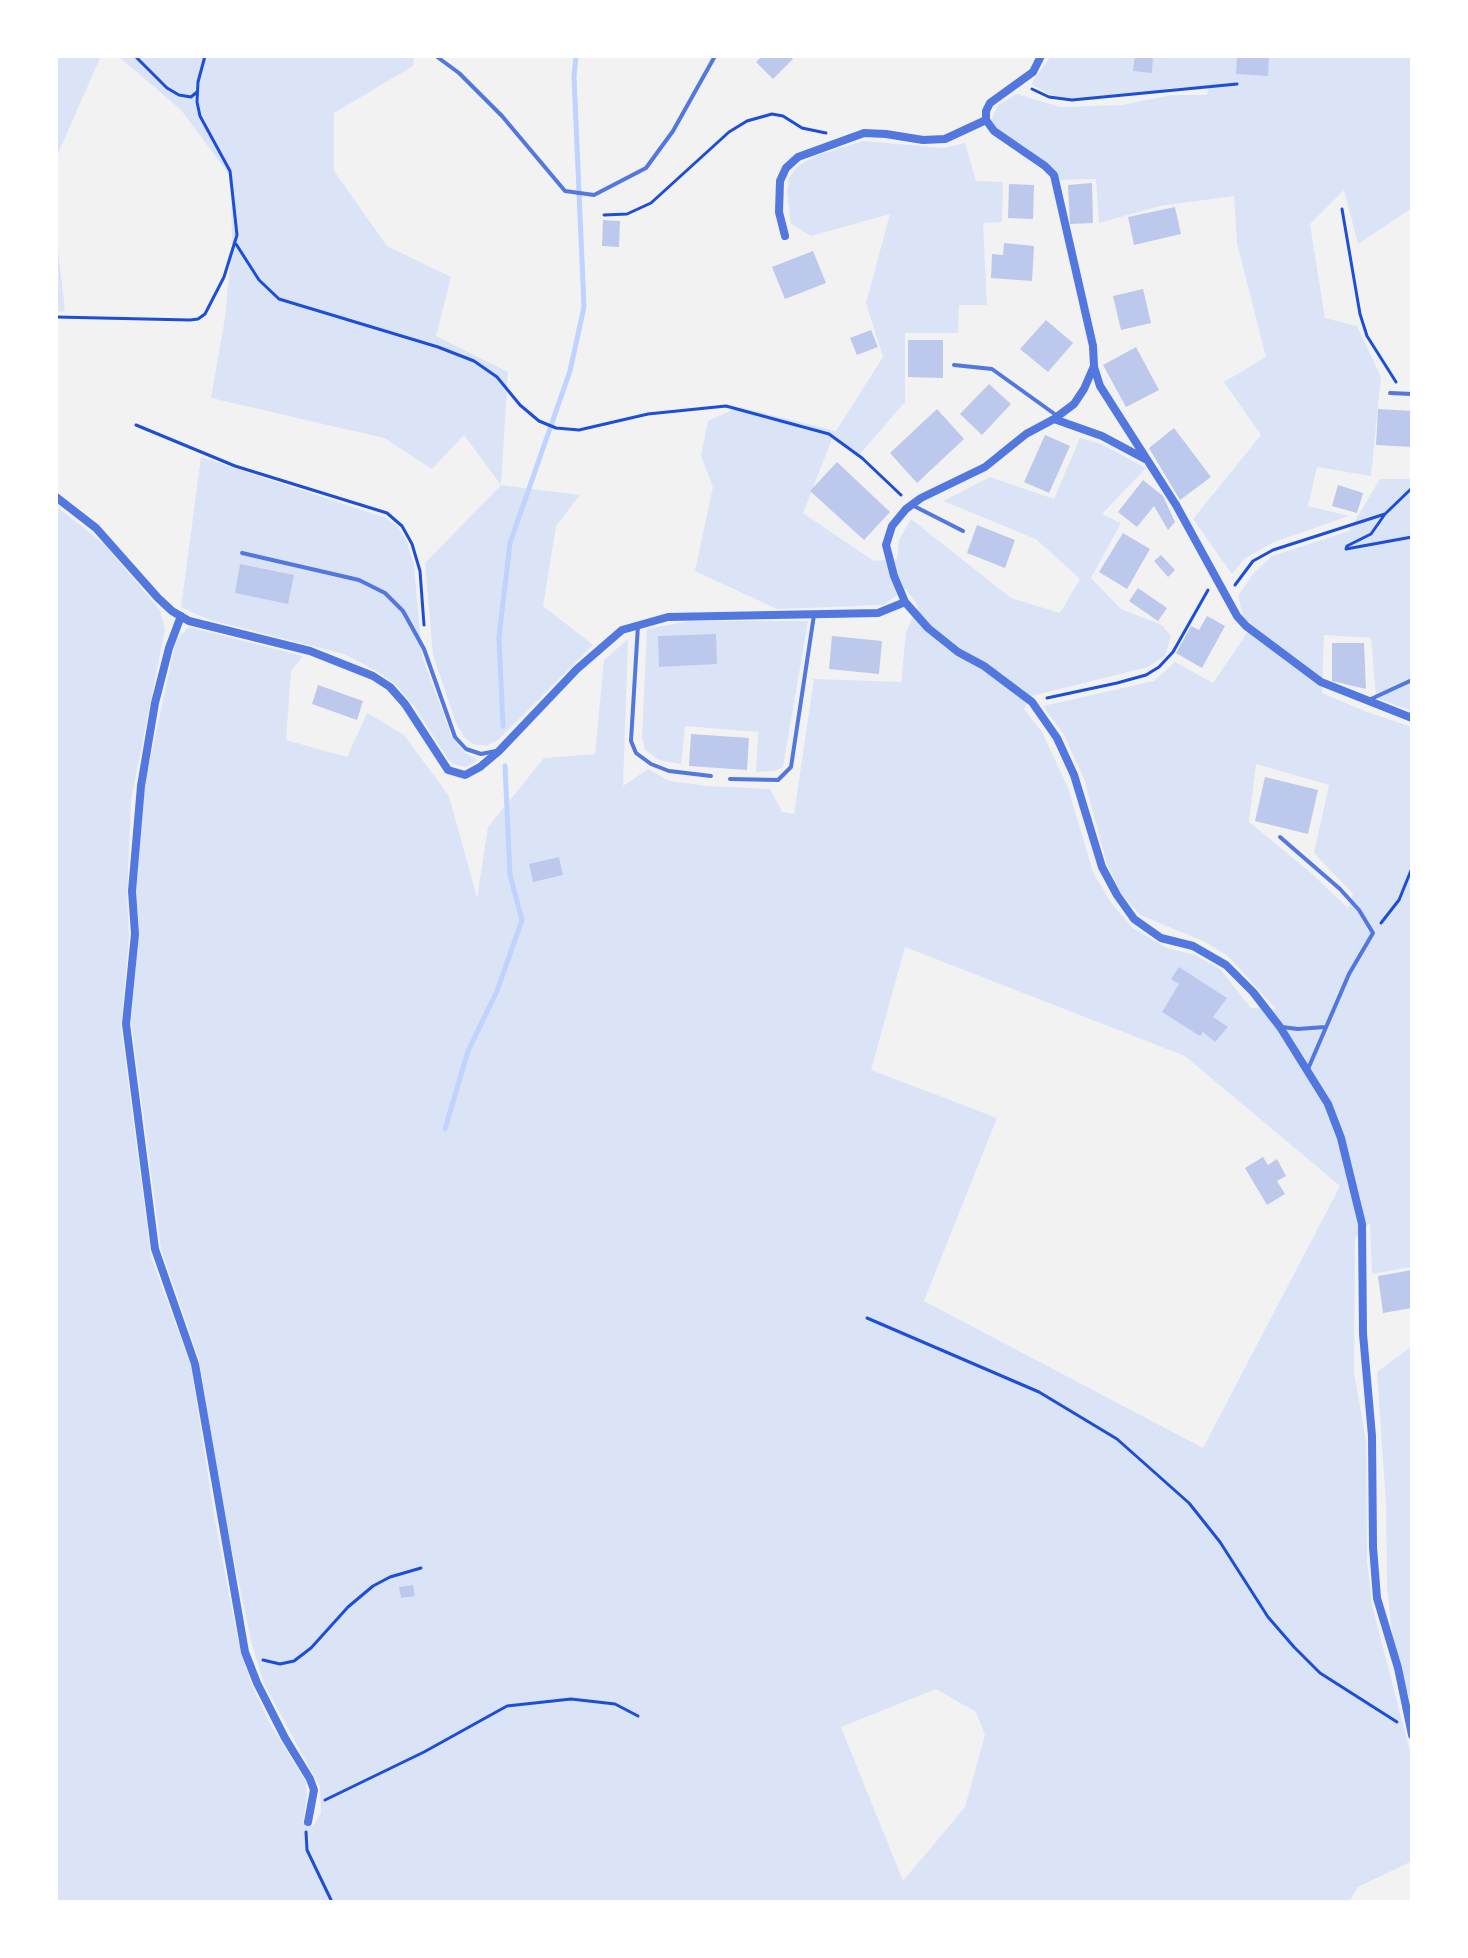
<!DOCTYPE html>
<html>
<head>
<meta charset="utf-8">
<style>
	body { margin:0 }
	#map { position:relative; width:1468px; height:1958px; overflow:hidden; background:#f2f2f2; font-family:Commissioner,sans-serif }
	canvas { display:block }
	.frame { position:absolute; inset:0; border:58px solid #fff; pointer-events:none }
</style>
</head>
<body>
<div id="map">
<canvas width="1468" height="1958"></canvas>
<div class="frame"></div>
</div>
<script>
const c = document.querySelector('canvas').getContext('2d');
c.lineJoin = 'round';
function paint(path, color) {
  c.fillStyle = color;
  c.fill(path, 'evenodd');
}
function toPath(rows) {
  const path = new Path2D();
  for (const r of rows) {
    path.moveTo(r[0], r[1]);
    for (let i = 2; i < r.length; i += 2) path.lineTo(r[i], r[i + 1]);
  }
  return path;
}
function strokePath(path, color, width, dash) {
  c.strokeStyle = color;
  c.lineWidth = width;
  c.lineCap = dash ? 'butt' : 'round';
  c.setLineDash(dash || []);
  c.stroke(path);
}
paint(toPath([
	[56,56,101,56,56,158],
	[118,56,414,56,413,66,334,113,334,171,387,246,451,277,436,336,508,372,501,485,580,495,556,526,543,606,593,645,498,740,486,746,473,744,464,737,456,723,433,655,425,563,501,485,464,435,432,469,384,438,211,398,225,318,232,243,231,177,181,110],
	[1051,56,1412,56,1412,208,1358,244,1344,190,1310,224,1325,318,1357,326,1381,377,1371,476,1317,467,1308,506,1349,516,1274,542,1244,559,1232,574,1193,519,1261,435,1224,382,1266,357,1237,243,1234,196,1160,206,1099,223,1096,179,1058,180,1042,160,1001,134,994,127,991,120,998,105,1017,94,1060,107,1122,105,1171,95,1207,95,1209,86,1171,88,1132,95,1074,99,1051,95,1031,84],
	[863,141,944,148,965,143,976,181,1003,182,1002,222,983,223,987,305,959,305,958,333,905,333,905,402,859,455,832,439,803,513,874,561,897,559,899,540,911,519,1011,598,1060,613,1080,579,1036,539,943,501,990,477,1054,499,1080,438,1101,444,1146,468,1102,514,1121,523,1091,578,1121,609,1162,625,1171,636,1165,656,1148,667,1032,696,1024,709,1042,732,1068,788,1093,872,1112,904,1133,928,1167,948,1195,955,1220,969,1251,1008,1276,1009,1228,956,1203,941,1140,915,1121,893,1107,864,1084,779,1064,735,1043,706,1154,681,1175,662,1213,683,1247,633,1238,596,1253,574,1272,556,1349,531,1380,479,1412,479,1412,711,1376,698,1371,638,1324,635,1322,693,1367,712,1412,727,1412,1267,1372,1274,1370,1223,1355,1238,1354,1372,1366,1441,1367,1560,1372,1605,1412,1759,1412,1861,1358,1887,1349,1902,56,1902,56,506,104,544,160,610,165,629,131,800,127,897,129,936,121,1027,151,1257,191,1366,214,1514,237,1637,249,1678,269,1722,306,1782,307,1796,303,1822,313,1826,321,1813,320,1787,264,1684,251,1641,222,1502,199,1359,161,1249,131,1021,139,926,136,888,145,783,176,640,189,627,303,656,291,671,286,740,347,757,367,713,404,735,449,796,477,898,488,827,544,758,595,754,604,660,628,639,623,786,648,769,669,781,708,786,770,789,782,812,794,814,814,679,901,682,906,632,918,606,906,589,883,605,777,609,695,571,713,487,701,456,708,421,739,407,836,431,883,357,866,303,890,214,811,236,791,224,787,192,789,178,798,166,815,156],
	[1256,764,1329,785,1314,853,1353,894,1348,908,1310,872,1249,822],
	[905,947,1185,1056,1340,1186,1203,1448,924,1301,997,1118,871,1070],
	[936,1689,976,1712,985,1735,965,1807,903,1881,841,1727],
	[56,232,65,311,56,312],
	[201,457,386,518,398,527,406,540,414,564,422,656,452,737,465,753,478,760,466,767,455,765,448,759,414,706,395,684,375,670,344,654,207,619,181,607],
	[689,621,808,621,783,767,774,771,756,772,758,732,685,726,681,764,659,760,645,750,642,737,647,629],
	[1412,1346,1412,1706,1393,1644,1387,1585,1386,1504,1377,1372]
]), '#dbe4f7');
strokePath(toPath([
	[503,726,499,637,510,543,570,371,584,307,574,77,576,56],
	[445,1129,468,1051,497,991,522,920,510,875,505,766]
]), '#bfd3fe', 5);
paint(toPath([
	[762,56,790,56,793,59,773,79,756,62],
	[1135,56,1153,56,1152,73,1133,71],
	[1237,56,1269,56,1268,76,1236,74],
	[1092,183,1093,223,1070,224,1068,185],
	[1009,184,1034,185,1033,219,1008,218],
	[1175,207,1181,234,1134,245,1128,217],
	[603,220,620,221,619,247,602,246],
	[1004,243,1034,246,1032,281,991,278,992,254,1003,255],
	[813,251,826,283,785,299,772,267],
	[1143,289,1151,323,1121,330,1113,296],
	[1046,320,1073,343,1048,372,1020,349],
	[871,330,878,347,857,355,850,338],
	[908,340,943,340,943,378,908,377],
	[1136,347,1159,390,1126,407,1103,365],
	[989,384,1011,404,982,435,960,414],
	[937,409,964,439,917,483,890,453],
	[1378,409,1412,411,1412,447,1376,445],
	[1174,428,1211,477,1180,500,1149,448],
	[1045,435,1070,446,1049,493,1024,482],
	[837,462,890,512,864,540,810,491],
	[1143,480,1163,496,1175,522,1168,530,1154,506,1137,527,1118,512],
	[1338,485,1363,493,1357,513,1332,506],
	[977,525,1015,540,1005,568,967,553],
	[1123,533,1150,549,1127,589,1099,572],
	[1161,555,1175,570,1168,577,1154,561],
	[240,564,294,575,288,604,235,593],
	[1138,588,1167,608,1158,621,1129,601],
	[1207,616,1225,626,1202,668,1176,653,1191,626,1199,630],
	[716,634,717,664,659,667,658,636],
	[832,636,882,641,879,674,829,669],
	[1332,643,1364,643,1366,689,1332,681],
	[318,685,363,701,357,720,312,704],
	[691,734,749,738,747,770,689,766],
	[1265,777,1318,790,1308,834,1255,821],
	[559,857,563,875,533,882,529,864],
	[1179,967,1227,998,1213,1017,1228,1027,1215,1042,1203,1032,1200,1036,1162,1012,1179,984,1171,979],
	[1263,1157,1268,1165,1277,1159,1286,1176,1277,1181,1285,1194,1267,1205,1245,1168],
	[1412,1270,1412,1308,1383,1313,1378,1276],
	[413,1585,415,1596,401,1598,399,1587]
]), '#bdc9ec');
strokePath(toPath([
	[135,56,167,88,179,95,191,97,197,92],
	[1032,89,1049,97,1072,100,1237,84],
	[1342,209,1360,314,1367,336,1396,382],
	[604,215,627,214,651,203,729,132,747,121,772,114,783,116,802,128,826,133],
	[236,244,259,280,279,299,438,347,474,361,497,377,520,405,539,421,556,428,579,430,648,414,726,406,829,434,862,458,901,495],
	[56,317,190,320,198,319,205,314,224,277,237,235,230,171,200,116,197,102,198,82,205,56],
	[136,425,235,466,387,513,402,526,412,544,420,571,424,625],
	[1385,514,1371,534,1347,546,1346,549,1412,537],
	[1235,585,1253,561,1273,550,1385,514,1412,488],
	[1047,698,1117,683,1146,675,1159,667,1173,652,1208,590],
	[1381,923,1399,900,1412,868],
	[867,1318,1039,1392,1117,1439,1189,1503,1220,1542,1268,1617,1294,1647,1320,1673,1397,1722],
	[263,1660,280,1664,294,1661,311,1648,348,1607,373,1586,390,1577,421,1568],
	[325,1800,424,1752,507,1706,571,1699,615,1704,638,1716],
	[306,1832,307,1850,332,1902]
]), '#1d4ed8', 3);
strokePath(toPath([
	[436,56,459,73,502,116,565,191,594,195,646,168,673,131,715,56],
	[954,365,992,369,1056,415],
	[1390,393,1412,394],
	[912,505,963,531],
	[242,553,359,580,385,593,403,611,424,649,455,737,466,749,481,754,496,751],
	[638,625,631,741,636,753,651,764,669,771,711,776],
	[1371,699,1412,680],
	[730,779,778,780,791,767,814,615],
	[1280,837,1340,889,1359,910,1373,933,1349,974,1308,1069],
	[1282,1027,1298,1029,1325,1027]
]), '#5277de', 4);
strokePath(toPath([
	[1041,56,1033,72,990,103,986,111,986,120,994,131,1045,166,1054,175,1093,346,1094,366,1084,389,1074,404,1054,419,1026,434,985,467,921,498,906,509,892,526,886,545,894,576,905,602,928,628,958,652,984,666,1032,702,1057,738,1074,775,1102,867,1117,895,1134,919,1161,938,1193,946,1226,965,1253,992,1280,1027,1328,1104,1341,1138,1362,1224,1363,1334,1372,1436,1373,1547,1377,1598,1398,1668,1412,1735],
	[785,236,779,212,780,181,786,168,798,157,864,133,886,134,923,140,945,139,986,120],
	[1094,367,1100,386,1176,505,1237,616,1246,626,1321,682,1412,718],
	[1054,419,1102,436,1145,459],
	[56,497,96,528,158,598,172,611,189,621,310,651,373,676,390,687,405,704,448,770,465,775,480,767,499,751,577,669,622,630,668,617,878,613,905,602],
	[181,616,169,648,155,703,141,786,132,891,135,934,126,1024,155,1249,195,1364,245,1652,257,1683,285,1738,310,1779,314,1790,308,1822]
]), '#5277de', 8);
</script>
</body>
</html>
